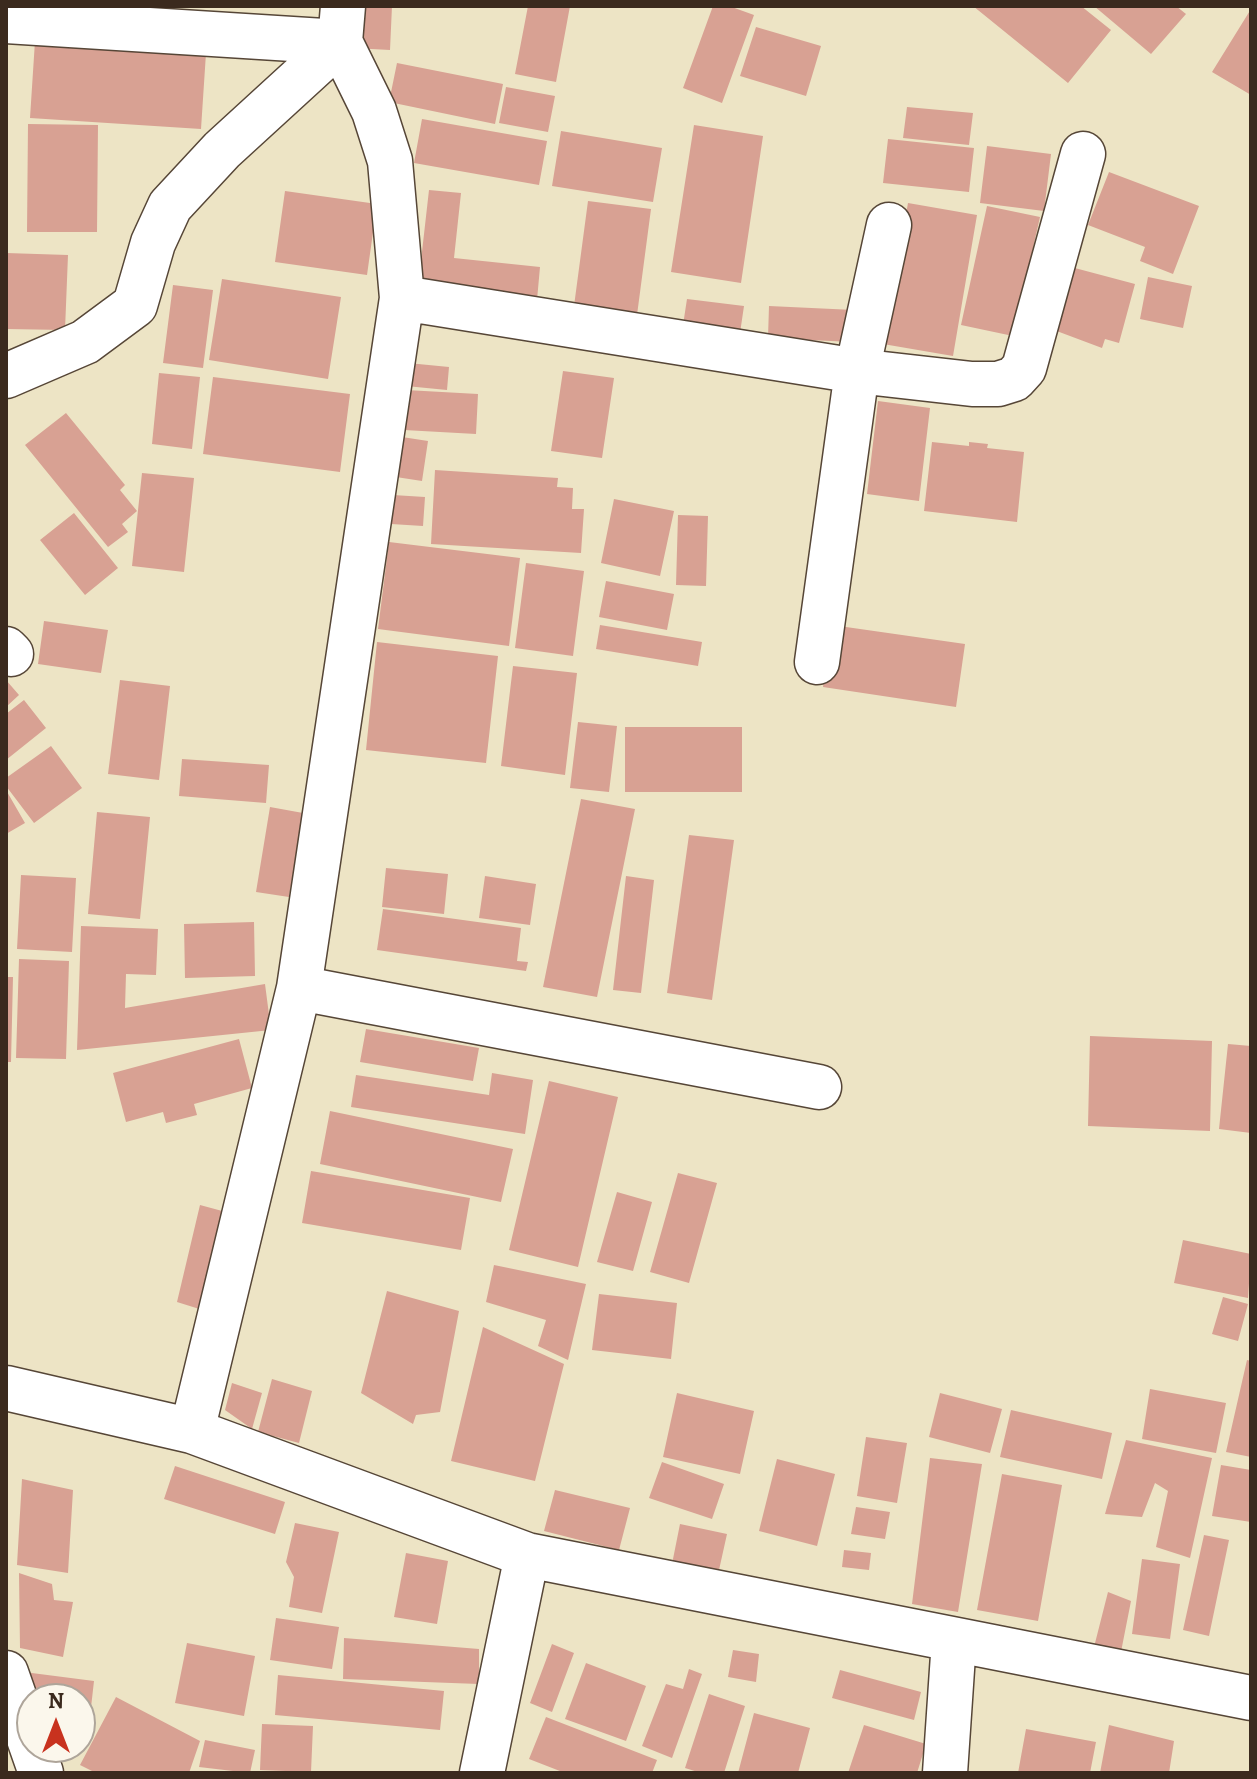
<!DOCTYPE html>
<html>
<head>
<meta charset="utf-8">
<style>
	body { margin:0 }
	#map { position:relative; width:1257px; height:1779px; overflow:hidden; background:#ede4c5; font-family:Alegreya,serif }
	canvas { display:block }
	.frame { position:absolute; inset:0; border:8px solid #3b2a1e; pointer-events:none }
	.north { position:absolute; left:16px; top:1683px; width:80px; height:80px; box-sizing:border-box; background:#fbf7ec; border:2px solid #aea59a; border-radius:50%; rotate:0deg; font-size:22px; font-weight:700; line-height:32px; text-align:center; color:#3b2a1e }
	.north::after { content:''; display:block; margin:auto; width:28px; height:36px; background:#c8321e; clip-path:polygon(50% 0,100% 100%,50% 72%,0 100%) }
</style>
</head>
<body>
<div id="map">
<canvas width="1257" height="1779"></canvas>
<div class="frame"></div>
<div class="north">N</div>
</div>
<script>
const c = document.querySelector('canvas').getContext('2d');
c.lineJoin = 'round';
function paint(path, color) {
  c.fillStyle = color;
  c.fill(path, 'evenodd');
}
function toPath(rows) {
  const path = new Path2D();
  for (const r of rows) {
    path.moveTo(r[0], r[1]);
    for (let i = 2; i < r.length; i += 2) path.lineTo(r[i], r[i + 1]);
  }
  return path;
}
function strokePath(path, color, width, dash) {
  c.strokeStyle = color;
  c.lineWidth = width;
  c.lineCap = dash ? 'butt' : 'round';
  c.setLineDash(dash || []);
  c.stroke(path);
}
paint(toPath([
	[356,6,392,6,390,50,353,48],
	[528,6,570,6,556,82,515,74],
	[713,6,729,6,754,15,722,103,683,88],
	[973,6,1081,6,1111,30,1068,83],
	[1094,6,1176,6,1186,14,1151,54],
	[1251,9,1251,95,1212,72],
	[756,27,821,46,806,96,740,76],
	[35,41,206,53,201,129,30,118],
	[397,63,503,84,495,124,389,102],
	[506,87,555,96,548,132,499,123],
	[907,107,973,113,969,145,903,138],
	[422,119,547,141,539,185,414,163],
	[28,124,98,125,97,232,27,232],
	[694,125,763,136,741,283,671,272],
	[561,131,662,148,653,202,552,186],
	[888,139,974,148,969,192,883,183],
	[987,146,1051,154,1044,211,980,203],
	[1109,172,1199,206,1173,274,1140,261,1145,247,1088,225],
	[429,190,461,193,454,258,540,267,537,300,418,287],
	[285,191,377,204,367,275,275,262],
	[588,201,651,209,637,315,574,306],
	[908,203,977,215,953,356,883,344],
	[987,206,1040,217,1013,336,961,325],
	[6,253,68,255,65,330,6,329],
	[1071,267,1135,284,1119,343,1105,339,1102,348,1054,330],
	[1148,277,1192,286,1183,328,1140,319],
	[222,279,341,297,328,379,209,360],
	[173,285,213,290,203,368,163,363],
	[687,299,744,306,740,333,683,325],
	[769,306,854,310,852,342,768,338],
	[408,363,449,367,447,390,406,386],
	[563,371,614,378,602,458,551,451],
	[159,373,200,377,192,449,152,444],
	[213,377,350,394,340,472,203,454],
	[406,390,478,394,476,434,404,430],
	[878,401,930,408,919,501,867,494],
	[66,413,125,485,120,490,137,511,122,524,128,532,108,547,25,445],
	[402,437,428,441,422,481,396,477],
	[932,442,969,446,969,442,988,444,987,448,1024,452,1017,522,924,511],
	[435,470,558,478,557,487,573,488,572,509,584,509,581,553,431,544],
	[142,473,194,478,184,572,132,566],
	[393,495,425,497,423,526,391,524],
	[614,499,674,511,660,576,601,563],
	[74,513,118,568,85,595,40,540],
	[678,515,708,516,706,586,676,585],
	[389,542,520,558,509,646,378,629],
	[526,563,584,571,573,656,515,648],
	[606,581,674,594,667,630,599,617],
	[44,621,108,630,101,673,38,664],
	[600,625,702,642,698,666,596,649],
	[832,625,965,644,956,707,823,687],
	[377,642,498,656,486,763,366,750],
	[513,666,577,673,565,775,501,766],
	[6,680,19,695,6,707],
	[120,680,170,686,159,780,108,774],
	[24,700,46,728,6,760,6,714],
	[578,722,617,726,609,792,570,788],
	[625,727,742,727,742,792,625,792],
	[51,746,82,788,34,823,6,786,6,778],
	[182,759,269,765,266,803,179,796],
	[6,790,25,823,6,834],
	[581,799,635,809,597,997,543,987],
	[270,807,303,813,289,897,256,892],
	[97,812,150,817,140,919,88,914],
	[689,835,734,840,712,1000,667,993],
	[386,868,448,874,444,914,382,907],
	[21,875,76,878,72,952,17,949],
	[485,876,536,884,530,925,479,918],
	[626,876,654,880,641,993,613,990],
	[383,909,521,928,517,961,528,962,526,971,377,950],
	[254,922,255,976,185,978,184,924],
	[81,926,158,929,156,975,126,974,125,1008,265,984,271,1030,77,1050],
	[19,959,69,961,66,1059,16,1058],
	[6,977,13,977,11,1062,6,1062],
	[366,1029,479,1048,473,1081,360,1062],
	[1090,1036,1212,1041,1210,1131,1088,1126],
	[239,1039,252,1088,194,1104,197,1115,166,1123,163,1112,126,1122,113,1073],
	[1228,1044,1251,1046,1251,1133,1219,1129],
	[492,1073,533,1080,525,1134,351,1107,356,1075,489,1095],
	[549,1081,618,1097,578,1267,509,1250],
	[330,1111,513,1149,501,1202,320,1164],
	[311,1171,470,1198,461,1250,302,1223],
	[678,1173,717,1183,689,1283,650,1272],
	[617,1192,652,1202,633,1271,597,1262],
	[200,1205,237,1215,209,1312,177,1302],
	[1183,1240,1251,1254,1248,1298,1174,1283],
	[494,1265,586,1284,568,1360,538,1346,546,1320,486,1302],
	[387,1291,459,1311,440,1412,416,1415,413,1424,361,1393],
	[599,1294,677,1303,671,1359,592,1350],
	[1223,1297,1248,1304,1238,1341,1212,1334],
	[483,1327,564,1364,535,1481,451,1461],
	[1247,1360,1251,1361,1251,1457,1226,1452],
	[272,1379,312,1391,299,1443,258,1432],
	[232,1383,262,1393,252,1429,225,1410],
	[1150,1389,1226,1403,1216,1453,1142,1439],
	[677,1393,754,1411,740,1474,663,1457],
	[940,1393,1002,1409,990,1453,929,1437],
	[1011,1410,1112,1433,1102,1479,1000,1457],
	[866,1437,907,1443,897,1503,857,1496],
	[1126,1440,1212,1458,1190,1558,1156,1547,1168,1491,1155,1483,1142,1517,1105,1514],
	[930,1458,982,1464,958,1612,912,1604],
	[777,1459,835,1474,817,1546,759,1531],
	[662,1462,724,1484,712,1519,649,1498],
	[1221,1465,1251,1470,1251,1522,1212,1516],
	[175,1466,285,1502,275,1534,164,1499],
	[1002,1474,1062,1485,1038,1621,977,1610],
	[22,1479,73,1490,68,1573,17,1565],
	[555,1490,630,1508,619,1550,544,1531],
	[856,1507,890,1512,885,1539,851,1534],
	[295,1523,339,1532,322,1613,289,1607,294,1577,286,1562],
	[680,1524,727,1534,717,1579,671,1569],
	[1204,1535,1229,1540,1209,1636,1183,1630],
	[844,1550,871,1553,869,1570,842,1567],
	[406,1553,448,1561,437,1624,394,1617],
	[1142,1559,1180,1564,1170,1639,1132,1634],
	[19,1573,52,1584,54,1600,73,1602,63,1657,20,1648],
	[1108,1592,1131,1601,1119,1662,1092,1655],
	[276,1618,339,1627,332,1669,270,1660],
	[344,1638,479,1649,479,1684,343,1679],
	[187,1643,255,1656,244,1716,175,1703],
	[552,1644,574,1653,552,1712,530,1703],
	[733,1650,759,1654,756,1682,728,1677],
	[586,1663,646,1686,626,1741,565,1719],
	[689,1669,702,1674,672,1758,642,1746,666,1684,683,1689],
	[840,1670,921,1692,914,1720,832,1698],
	[24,1672,94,1681,89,1725,80,1725,80,1699,32,1699],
	[278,1675,444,1691,440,1730,275,1715],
	[709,1694,745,1706,724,1773,701,1773,685,1768],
	[116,1697,200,1741,189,1773,96,1773,80,1765],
	[754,1713,810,1728,798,1773,738,1773],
	[546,1717,657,1760,652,1773,565,1773,529,1759],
	[262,1724,313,1726,311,1772,260,1770],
	[864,1725,926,1744,917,1773,848,1773],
	[1109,1725,1174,1741,1169,1773,1100,1773],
	[1026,1729,1096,1742,1090,1773,1018,1773],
	[205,1740,255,1750,250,1773,199,1767]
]), '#d8a193');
const minor = toPath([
	[6,21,340,42],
	[402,298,857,371,972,384,998,384,1014,379,1024,368,1083,154],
	[6,376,85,342,135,305,153,243,170,206,222,150,340,42],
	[6,649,11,654],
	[817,662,857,371,889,225],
	[299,988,819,1087],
	[6,1388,192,1431,527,1555,1251,1698],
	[192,1431,299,988,402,298,390,161,374,111,340,42,343,6],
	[6,1673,41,1773],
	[482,1773,527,1555],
	[945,1773,954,1640]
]);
strokePath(minor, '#564637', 47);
strokePath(minor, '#fff', 44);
</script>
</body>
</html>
